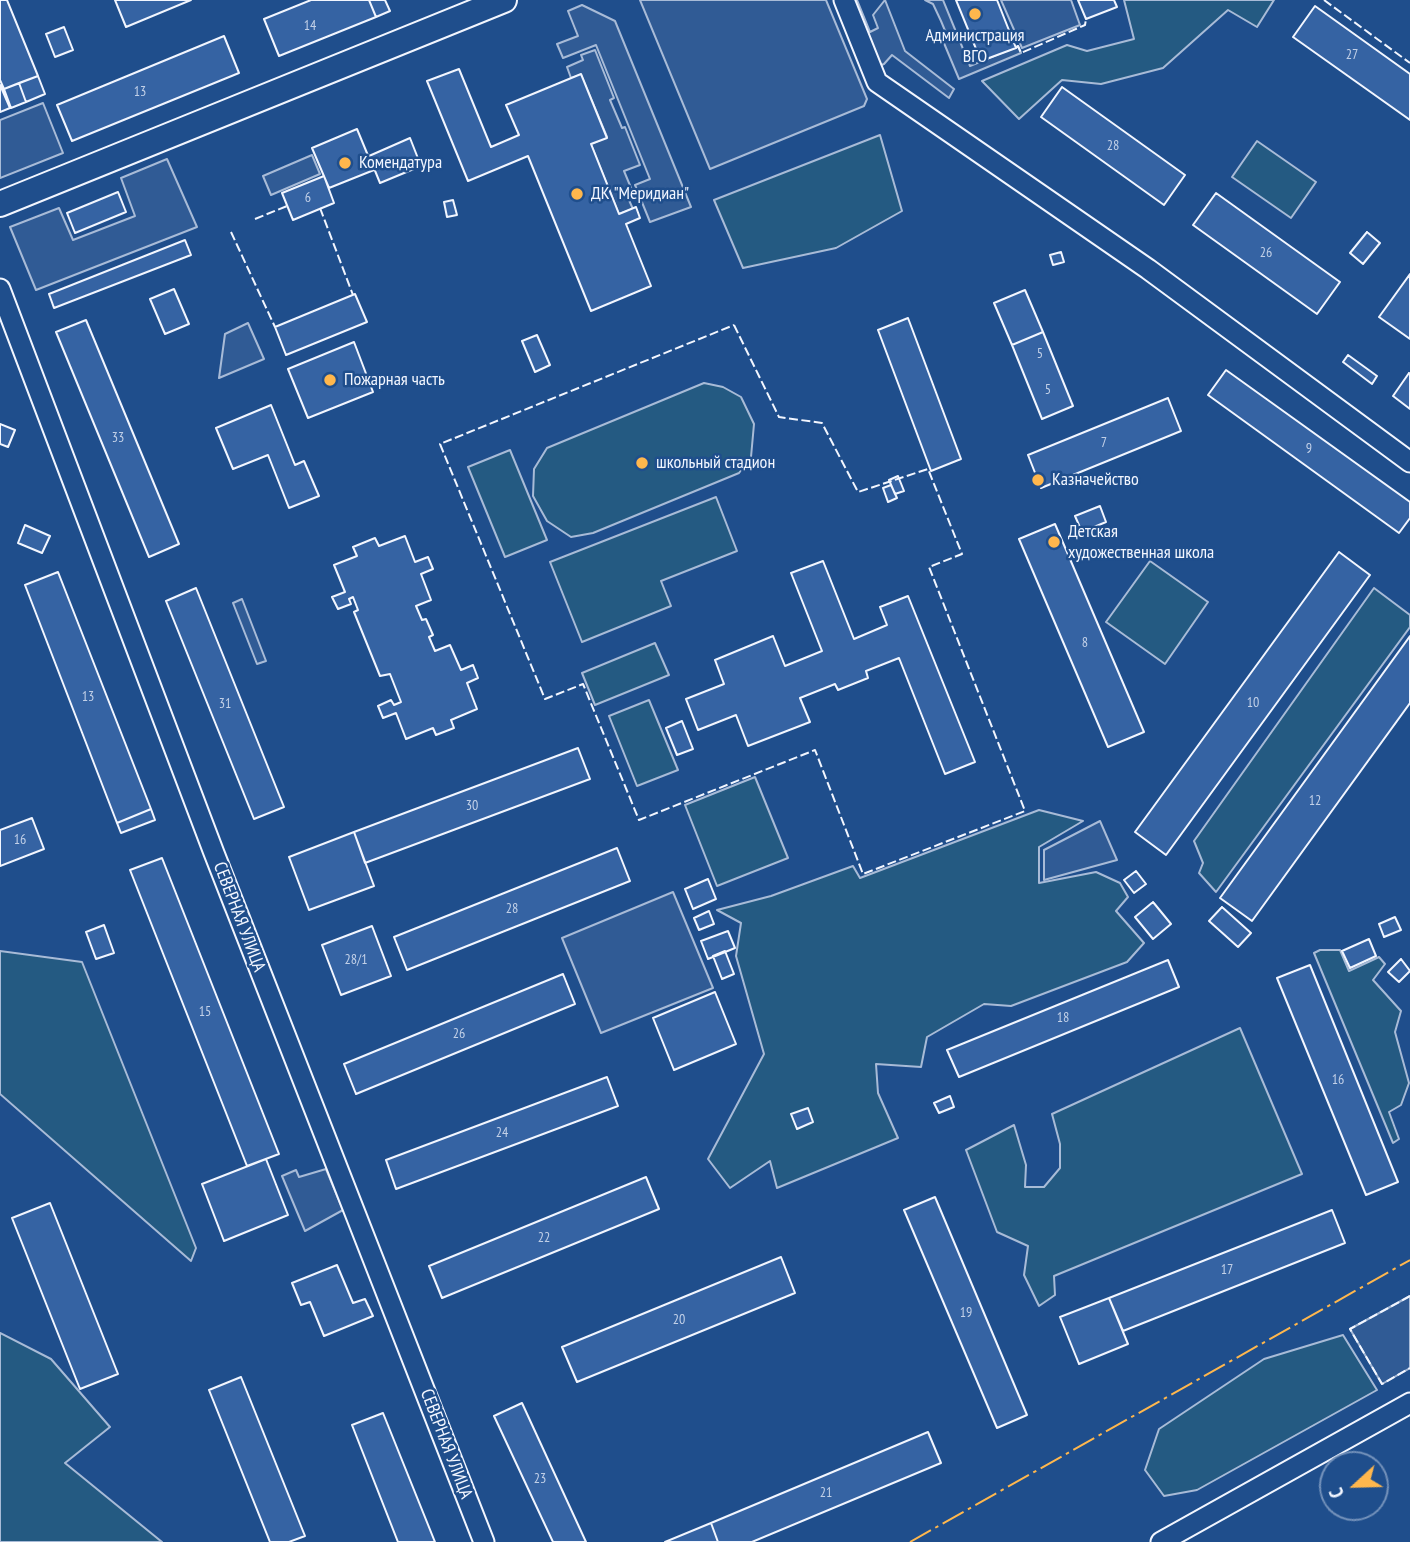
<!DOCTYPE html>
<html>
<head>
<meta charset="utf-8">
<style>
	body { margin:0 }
	#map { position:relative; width:1410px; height:1542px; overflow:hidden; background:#1f4e8c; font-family:"PT Sans Narrow",sans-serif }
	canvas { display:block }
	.north { position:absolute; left:1319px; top:1451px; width:70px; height:70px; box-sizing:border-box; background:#1f4e8c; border:2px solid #7391ba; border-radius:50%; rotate:248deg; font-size:19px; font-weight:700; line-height:28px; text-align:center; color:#f2f6ff }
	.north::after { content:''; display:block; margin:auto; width:24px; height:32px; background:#ffb74d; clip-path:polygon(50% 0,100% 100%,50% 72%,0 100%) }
</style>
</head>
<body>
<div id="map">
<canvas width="1410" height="1542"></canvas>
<div class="north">С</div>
</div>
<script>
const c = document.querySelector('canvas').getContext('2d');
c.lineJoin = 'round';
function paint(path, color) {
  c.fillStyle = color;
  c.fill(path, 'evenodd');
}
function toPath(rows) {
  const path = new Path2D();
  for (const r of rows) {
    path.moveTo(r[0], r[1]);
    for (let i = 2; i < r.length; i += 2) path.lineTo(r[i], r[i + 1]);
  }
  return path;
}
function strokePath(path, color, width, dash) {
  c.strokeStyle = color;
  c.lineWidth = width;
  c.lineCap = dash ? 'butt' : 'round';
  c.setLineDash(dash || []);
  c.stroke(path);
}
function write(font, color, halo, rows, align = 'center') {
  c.font = font + ' "PT Sans Narrow",sans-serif';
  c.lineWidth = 5;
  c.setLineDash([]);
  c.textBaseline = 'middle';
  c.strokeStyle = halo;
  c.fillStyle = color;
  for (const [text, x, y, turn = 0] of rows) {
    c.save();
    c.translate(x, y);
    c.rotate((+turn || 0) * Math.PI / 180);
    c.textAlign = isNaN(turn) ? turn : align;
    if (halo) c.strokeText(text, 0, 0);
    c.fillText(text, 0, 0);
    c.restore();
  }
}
const green = toPath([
	[1124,0,1274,0,1257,27,1228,10,1163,68,1101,84,1062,80,1019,119,982,81,1067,45,1087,51,1134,39,1124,0],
	[880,135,902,211,836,248,743,268,714,200,880,135],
	[1257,141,1316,182,1291,218,1232,177,1257,141],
	[704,383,723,387,741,397,754,424,751,457,739,473,593,533,571,537,547,521,533,496,534,469,547,448,704,383],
	[510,450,547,540,505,557,468,467,510,450],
	[716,497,737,551,661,581,671,606,582,642,550,562,716,497],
	[1150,561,1208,602,1165,664,1106,622,1150,561],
	[1374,588,1410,615,1410,627,1216,892,1199,873,1203,863,1194,841,1374,588],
	[655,643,669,675,595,705,582,673,655,643],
	[649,700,678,770,637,786,609,716,649,700],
	[755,777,788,858,717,886,685,805,755,777],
	[1039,810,1083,821,1039,847,1039,883,1096,872,1120,883,1128,897,1116,911,1144,943,1127,962,1011,1006,984,1004,927,1037,921,1067,876,1064,878,1093,898,1138,777,1188,770,1161,730,1188,708,1159,764,1054,736,956,741,923,717,910,771,896,853,866,860,878,1039,810],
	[1320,950,1340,950,1349,971,1379,957,1385,964,1373,980,1401,1011,1395,1032,1409,1083,1401,1105,1389,1112,1399,1139,1393,1143,1314,953,1320,950],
	[0,951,82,962,196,1248,191,1261,0,1094,0,951],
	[1240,1028,1302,1174,1054,1276,1055,1295,1039,1306,1024,1275,1028,1246,997,1232,966,1150,1014,1125,1026,1165,1025,1187,1044,1187,1060,1168,1060,1144,1052,1114,1240,1028],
	[0,1333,51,1359,110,1427,65,1463,162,1542,0,1542,0,1333],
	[1343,1335,1377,1390,1197,1490,1164,1496,1145,1470,1159,1429,1264,1359,1343,1335]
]);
paint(green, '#245a82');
strokePath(green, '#a8bbd7', 2);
const parking = toPath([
	[640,0,826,0,867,99,864,106,710,169,640,0],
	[845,0,857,0,870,32,878,28,873,15,885,0,905,51,954,89,949,98,892,55,884,64,874,68,845,0],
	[925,0,943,0,970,66,1018,46,1021,53,959,79,941,36,946,33,941,21,933,4,925,0],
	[1001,0,1071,0,1080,25,1022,48,1001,0],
	[582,5,615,21,691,207,650,222,635,185,650,179,596,45,563,58,557,44,578,36,568,11,582,5],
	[595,50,614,98,610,100,622,128,625,127,640,165,624,171,634,195,628,198,633,209,619,214,591,144,607,137,581,75,571,78,567,67,583,60,581,55,595,50],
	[43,103,63,153,0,178,0,120,43,103],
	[312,155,320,174,271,195,263,176,312,155],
	[167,159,197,227,36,290,10,227,59,208,73,240,135,216,121,178,167,159],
	[248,323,264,359,219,378,225,334,248,323],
	[242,599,266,661,257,664,233,603,242,599],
	[1100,821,1117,860,1044,880,1044,850,1100,821],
	[673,892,713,988,601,1033,562,938,673,892],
	[326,1169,343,1210,305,1231,282,1176,296,1170,299,1177,326,1169],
	[1410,1296,1410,1368,1382,1384,1350,1329,1410,1296]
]);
paint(parking, '#305b95');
strokePath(parking, '#a8bbd7', 2);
const building = toPath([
	[0,0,7,0,38,76,4,89,0,80,0,0],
	[115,0,191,0,126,27,115,0],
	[311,0,369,0,376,17,279,56,264,19,311,0],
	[369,0,385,0,390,11,376,17,369,0],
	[956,0,997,0,1016,48,981,61,956,0],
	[1078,0,1114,0,1117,7,1086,19,1078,0],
	[1315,6,1410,74,1410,120,1293,37,1315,6],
	[64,27,73,50,55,57,46,34,64,27],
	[224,36,239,73,72,141,57,105,224,36],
	[459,69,491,147,519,135,506,105,581,74,607,138,591,144,619,214,636,207,640,218,626,224,651,286,591,311,528,156,468,181,427,81,459,69],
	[38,76,45,94,26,102,19,83,38,76],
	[19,83,26,102,11,108,4,89,19,83],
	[0,85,10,108,0,112,0,85],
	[1062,87,1185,175,1164,205,1041,117,1062,87],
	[357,129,374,170,329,188,312,148,357,129],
	[410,138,421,166,380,183,369,156,410,138],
	[324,176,334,203,293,220,282,193,324,176],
	[118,192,126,212,75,233,67,213,118,192],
	[1216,193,1340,282,1317,314,1193,225,1216,193],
	[453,200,457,215,447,217,444,202,453,200],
	[1367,232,1380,243,1363,264,1350,253,1367,232],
	[185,240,191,255,54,308,49,294,185,240],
	[1061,252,1064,262,1053,265,1050,255,1061,252],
	[1410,274,1410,339,1379,317,1410,274],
	[174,289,189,324,165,334,150,299,174,289],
	[1025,290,1043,332,1012,345,994,303,1025,290],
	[355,294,367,322,286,355,275,327,355,294],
	[908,318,961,459,931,471,878,330,908,318],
	[86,320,179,544,149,557,56,332,86,320],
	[1043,332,1073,406,1042,419,1012,345,1043,332],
	[537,335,550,365,535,372,522,341,537,335],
	[354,342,373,392,308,418,288,369,354,342],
	[1348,355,1377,376,1372,384,1343,362,1348,355],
	[1226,370,1410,502,1410,518,1399,533,1208,395,1226,370],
	[1409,373,1410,374,1410,409,1393,396,1409,373],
	[1168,398,1181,431,1041,488,1028,455,1168,398],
	[271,405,295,465,304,461,319,496,289,508,268,455,233,469,216,428,271,405],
	[0,424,15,430,8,447,0,444,0,424],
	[898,476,904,491,895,494,889,480,898,476],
	[891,485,897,498,888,502,883,488,891,485],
	[1100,506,1106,522,1082,532,1075,516,1100,506],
	[1055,524,1144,732,1108,747,1019,539,1055,524],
	[25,525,50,536,42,553,18,543,25,525],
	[405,536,415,562,428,557,433,569,421,574,431,600,416,606,422,620,426,619,433,635,429,637,435,651,450,645,461,670,473,665,478,678,467,683,477,709,451,720,454,728,436,735,433,728,406,739,396,713,383,718,378,706,391,700,394,705,401,702,390,674,380,676,354,612,358,610,353,597,349,599,351,604,338,609,332,597,345,592,334,565,357,556,353,547,375,538,379,546,405,536],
	[1339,552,1370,575,1166,855,1135,832,1339,552],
	[823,561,854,639,887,625,880,607,908,596,975,762,945,774,899,658,866,671,868,678,838,690,835,684,800,698,810,722,748,746,736,715,698,730,686,699,724,684,715,660,773,636,785,666,822,651,791,573,823,561],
	[58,572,151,809,117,823,25,585,58,572],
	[196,588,284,807,254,819,166,601,196,588],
	[1410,636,1410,703,1252,921,1220,898,1410,636],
	[682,721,693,749,677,755,666,728,682,721],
	[578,748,590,779,365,863,354,832,578,748],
	[151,809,155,820,121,833,117,823,151,809],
	[32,818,44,849,0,866,0,830,32,818],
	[354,832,374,886,309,910,289,857,354,832],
	[617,848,630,881,407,970,394,937,617,848],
	[162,858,279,1154,247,1166,130,870,162,858],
	[1136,871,1146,884,1134,893,1124,880,1136,871],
	[708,879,716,899,693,909,685,889,708,879],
	[1153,902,1171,924,1153,939,1135,917,1153,902],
	[1222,907,1251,933,1238,947,1209,921,1222,907],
	[709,911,714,924,699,930,694,918,709,911],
	[1395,917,1401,930,1384,937,1379,924,1395,917],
	[104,925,114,953,96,959,86,932,104,925],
	[372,926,391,976,341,995,322,945,372,926],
	[728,931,735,948,708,959,701,941,728,931],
	[1369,939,1376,956,1350,968,1342,951,1369,939],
	[725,951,734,974,722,979,713,956,725,951],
	[1401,959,1410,971,1399,982,1388,972,1401,959],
	[1168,960,1179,987,959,1077,947,1050,1168,960],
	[1310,965,1398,1182,1366,1195,1277,978,1310,965],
	[563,974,575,1004,356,1094,344,1064,563,974],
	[715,992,736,1044,674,1070,653,1018,715,992],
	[607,1077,618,1106,396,1189,386,1160,607,1077],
	[950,1096,954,1107,939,1113,934,1103,950,1096],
	[808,1108,813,1122,797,1129,791,1114,808,1108],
	[266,1159,288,1215,224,1241,202,1184,266,1159],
	[646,1177,659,1209,442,1298,429,1266,646,1177],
	[935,1197,1027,1415,997,1428,904,1210,935,1197],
	[50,1203,118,1374,80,1389,12,1218,50,1203],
	[1332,1210,1345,1243,1123,1331,1109,1298,1332,1210],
	[781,1257,795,1293,577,1382,562,1347,781,1257],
	[337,1265,353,1303,365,1299,373,1316,324,1336,310,1302,301,1305,292,1283,337,1265],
	[1109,1298,1128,1344,1079,1364,1060,1317,1109,1298],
	[241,1377,305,1536,289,1542,270,1542,209,1390,241,1377],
	[522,1403,586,1542,553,1542,494,1416,522,1403],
	[383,1413,435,1542,398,1542,352,1425,383,1413],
	[928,1432,941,1463,752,1542,718,1542,711,1523,928,1432],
	[711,1523,718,1542,665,1542,711,1523]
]);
paint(building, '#3563a3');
strokePath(building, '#f2f6ff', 2);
const minor = toPath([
	[844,0,877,82,1148,269,1410,462],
	[0,289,214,853,484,1542],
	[1161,1542,1410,1403]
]);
const major = toPath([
	[0,204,504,0]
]);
strokePath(minor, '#f2f6ff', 23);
strokePath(major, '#f2f6ff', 28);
strokePath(minor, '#1f4e8c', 19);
strokePath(major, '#1f4e8c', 24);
strokePath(toPath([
	[1324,0,1410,63],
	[1016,48,1018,46,1021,53,1085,25,1086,19],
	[320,208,353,295],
	[255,219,287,206],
	[231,232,275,327],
	[734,325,779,417,822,423,858,492,928,469,962,554,929,567,1025,811,863,874,815,750,639,820,583,684,545,699,440,444,734,325],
	[1410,1296,1350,1329,1382,1384,1410,1368]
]), '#f2f6ff', 2, [9, 3.5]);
strokePath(toPath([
	[910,1542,1410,1260]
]), '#ffb74d', 2, [24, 5, 3.5, 5]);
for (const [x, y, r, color] of [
	[975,14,7,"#ffb74d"],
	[345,163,7,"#ffb74d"],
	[577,194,7,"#ffb74d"],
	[330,380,7,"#ffb74d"],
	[642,463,7,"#ffb74d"],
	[1038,480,7,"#ffb74d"],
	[1054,542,7,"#ffb74d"]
]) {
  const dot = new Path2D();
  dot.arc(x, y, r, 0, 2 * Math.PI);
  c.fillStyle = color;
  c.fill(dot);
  strokePath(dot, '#1f4e8c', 2.5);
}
write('14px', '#c3d1e8', null, [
	["14",310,26],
	["27",1352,55],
	["13",140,92],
	["28",1113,146],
	["6",308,198],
	["26",1266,253],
	["5",1040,354],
	["5",1048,390],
	["33",118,438],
	["7",1104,443],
	["9",1309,449],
	["8",1085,643],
	["13",88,697],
	["10",1253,703],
	["31",225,704],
	["12",1315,801],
	["30",472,806],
	["16",20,840],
	["28",512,909],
	["28/1",356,960],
	["15",205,1012],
	["18",1063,1018],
	["26",459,1034],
	["16",1338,1080],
	["24",502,1133],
	["22",544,1238],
	["17",1227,1270],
	["19",966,1313],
	["20",679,1320],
	["23",540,1479],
	["21",826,1493]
]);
write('18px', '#f2f6ff', '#1f4e8c', [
	["Администрация",975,36,"center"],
	["ВГО",975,57,"center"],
	["Комендатура",359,163],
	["ДК \"Меридиан\"",591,194],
	["Пожарная часть",344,380],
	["школьный стадион",656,463],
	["Казначейство",1052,480],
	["Детская",1068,532],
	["художественная школа",1068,553]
], 'left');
write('18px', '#f2f6ff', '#1f4e8c', [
	["СЕВЕРНАЯ УЛИЦА",239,917,69],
	["СЕВЕРНАЯ УЛИЦА",446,1444,69]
]);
</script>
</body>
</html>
